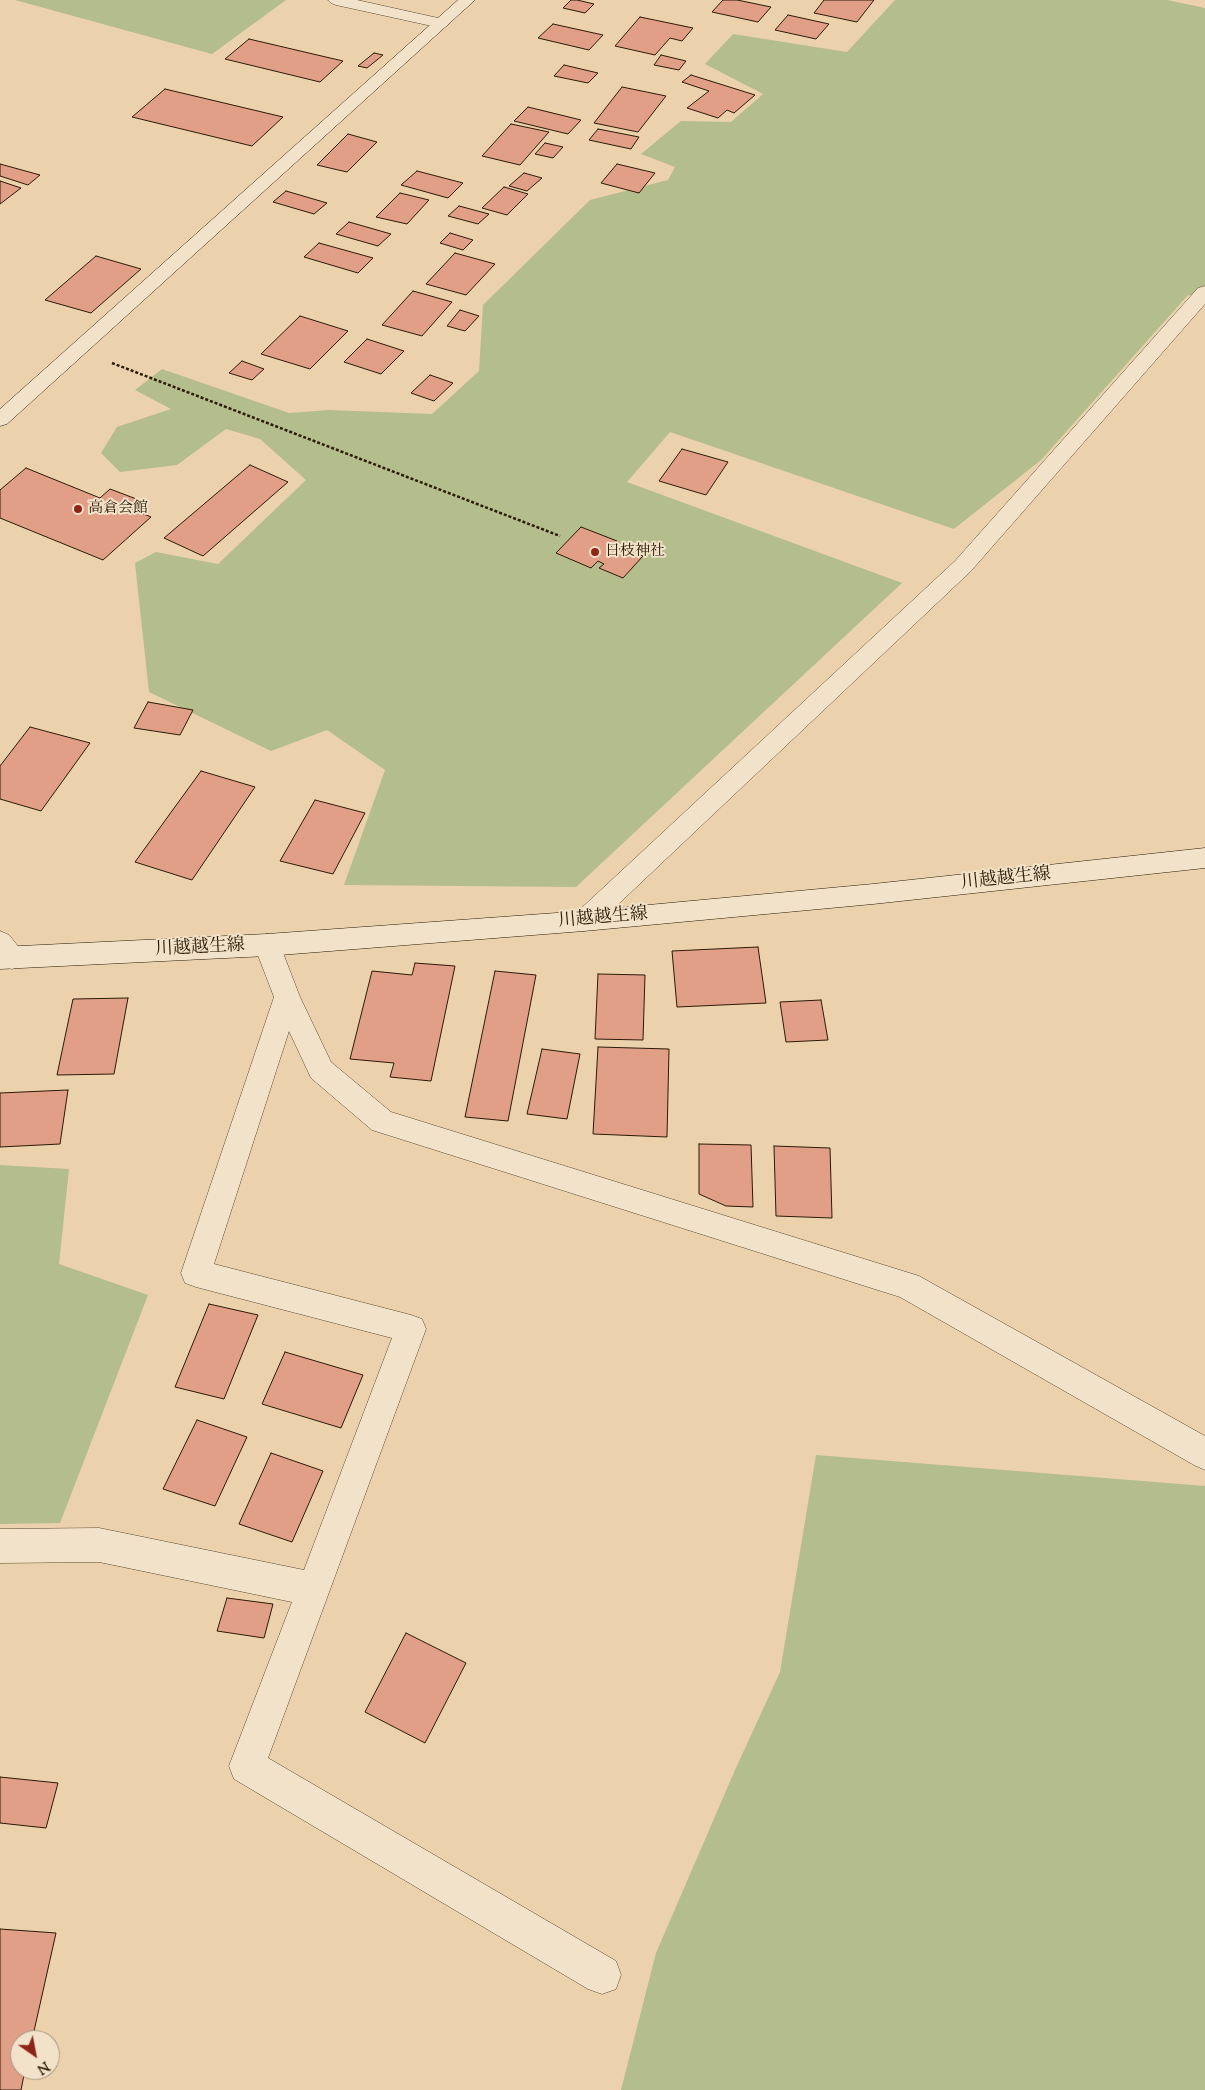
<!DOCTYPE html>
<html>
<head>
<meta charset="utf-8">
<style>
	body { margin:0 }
	#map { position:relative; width:1205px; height:2090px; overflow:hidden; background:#ebd2ac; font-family:"Sorts Mill Goudy",serif }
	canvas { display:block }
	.north { position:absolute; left:10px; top:2030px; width:50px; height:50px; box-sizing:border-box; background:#f2e2c9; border:1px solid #a2927b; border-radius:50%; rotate:147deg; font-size:14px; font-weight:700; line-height:20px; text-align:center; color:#2a1a06 }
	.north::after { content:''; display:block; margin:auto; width:18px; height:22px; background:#8f2418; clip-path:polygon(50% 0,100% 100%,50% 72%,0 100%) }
</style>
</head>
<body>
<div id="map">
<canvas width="1205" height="2090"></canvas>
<div class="north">N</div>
</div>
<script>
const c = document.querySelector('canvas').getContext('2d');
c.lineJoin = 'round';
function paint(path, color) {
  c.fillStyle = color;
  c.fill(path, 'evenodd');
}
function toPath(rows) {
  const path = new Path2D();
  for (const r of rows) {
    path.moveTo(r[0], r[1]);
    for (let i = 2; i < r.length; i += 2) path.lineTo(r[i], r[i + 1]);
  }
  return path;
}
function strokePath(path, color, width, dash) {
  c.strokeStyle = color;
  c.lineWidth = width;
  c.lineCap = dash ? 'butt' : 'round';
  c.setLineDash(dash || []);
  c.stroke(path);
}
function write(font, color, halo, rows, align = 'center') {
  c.font = font + ' "Sorts Mill Goudy","Noto Serif JP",serif';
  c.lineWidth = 4;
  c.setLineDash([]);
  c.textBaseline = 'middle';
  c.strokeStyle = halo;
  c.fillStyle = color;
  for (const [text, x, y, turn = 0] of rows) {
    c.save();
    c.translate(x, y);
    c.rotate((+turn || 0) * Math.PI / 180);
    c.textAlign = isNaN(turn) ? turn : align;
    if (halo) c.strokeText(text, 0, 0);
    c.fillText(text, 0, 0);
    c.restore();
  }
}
paint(toPath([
	[15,0,286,0,212,54],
	[895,0,1167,0,1205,8,1205,299,1188,295,1041,460,954,529,670,432,627,482,902,583,576,887,344,885,385,770,327,730,271,751,149,692,135,563,156,552,218,564,306,480,260,439,226,429,177,465,120,472,101,453,117,427,171,409,135,390,162,369,289,413,329,410,432,414,479,371,483,305,590,200,668,180,675,167,641,154,681,121,731,122,763,94,705,64,733,34,847,52],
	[0,1165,69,1169,59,1264,148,1295,60,1523,0,1524],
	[816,1455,1205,1486,1205,2090,621,2090,656,1953,735,1770,780,1672]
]), '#b4bd8c');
const building = toPath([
	[571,0,577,0,594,4,585,13,563,8,571,0],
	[723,0,737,0,771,7,758,22,712,12,723,0],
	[824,0,874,0,857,22,814,13,824,0],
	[788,15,829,24,816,39,775,30,788,15],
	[640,17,693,28,682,41,670,38,655,55,615,46,640,17],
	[553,24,603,35,589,50,538,38,553,24],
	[249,39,343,61,320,82,225,59,249,39],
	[374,53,383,55,367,68,358,66,374,53],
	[661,55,686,61,679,70,654,65,661,55],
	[564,65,598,73,588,83,554,76,564,65],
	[691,75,755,95,734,113,727,110,718,118,687,108,709,91,682,82,691,75],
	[622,87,666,96,638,132,594,123,622,87],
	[165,89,283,117,252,146,132,117,165,89],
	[528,107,581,120,568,134,514,121,528,107],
	[511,124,549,132,520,165,482,156,511,124],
	[598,129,639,137,631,149,589,140,598,129],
	[348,134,377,142,347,172,317,165,348,134],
	[545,143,563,147,553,158,535,154,545,143],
	[0,164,40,175,28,185,0,176,0,164],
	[617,164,655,173,639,193,601,183,617,164],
	[417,171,463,183,448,198,401,185,417,171],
	[524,173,542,178,527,191,509,186,524,173],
	[0,181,21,188,0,204,0,181],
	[504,187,528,194,507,215,482,208,504,187],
	[286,191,327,203,314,214,273,202,286,191],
	[400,193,429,200,407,224,376,217,400,193],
	[459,206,489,214,478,224,448,216,459,206],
	[349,222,391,234,378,246,336,234,349,222],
	[450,233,473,240,463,250,440,243,450,233],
	[319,243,373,258,358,273,304,257,319,243],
	[455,253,495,264,466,295,426,284,455,253],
	[96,256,141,269,91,313,45,300,96,256],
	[413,291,452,302,422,336,382,325,413,291],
	[460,310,479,316,465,331,447,326,460,310],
	[300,316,348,331,310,369,261,354,300,316],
	[367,339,404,351,381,374,344,362,367,339],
	[242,361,264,369,252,380,229,373,242,361],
	[430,375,453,383,434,401,411,393,430,375],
	[682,449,728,462,706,495,659,481,682,449],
	[250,465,288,482,203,556,164,538,250,465],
	[26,468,100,498,110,489,139,500,129,508,151,517,103,560,0,518,0,490,26,468],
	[581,527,617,541,609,549,617,552,621,547,643,556,623,578,599,568,604,564,598,561,591,568,556,553,581,527],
	[148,702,193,710,180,735,134,728,148,702],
	[30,727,90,743,41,811,0,799,0,766,30,727],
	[201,771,255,787,192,880,135,862,201,771],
	[315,800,365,813,333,874,280,861,315,800],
	[758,947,766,1003,677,1007,672,951,758,947],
	[415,963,455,966,431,1081,390,1077,394,1063,350,1059,372,971,412,975,415,963],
	[495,971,536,975,508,1121,465,1117,495,971],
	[598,974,645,975,643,1040,595,1039,598,974],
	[128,998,114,1074,57,1075,73,999,128,998],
	[821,1000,828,1040,786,1042,780,1002,821,1000],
	[598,1047,669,1049,667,1137,593,1134,598,1047],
	[542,1049,580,1054,567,1119,527,1114,542,1049],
	[68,1090,60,1144,0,1147,0,1093,68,1090],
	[699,1144,751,1145,753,1207,726,1206,699,1194,699,1144],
	[774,1146,830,1148,832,1218,776,1216,774,1146],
	[209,1304,258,1315,224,1399,175,1387,209,1304],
	[285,1352,363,1375,341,1428,262,1404,285,1352],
	[197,1420,247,1437,215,1506,163,1489,197,1420],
	[271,1453,323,1471,292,1542,239,1524,271,1453],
	[227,1598,273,1604,264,1638,217,1631,227,1598],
	[406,1633,466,1663,425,1743,365,1712,406,1633],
	[0,1777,58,1783,46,1828,0,1823,0,1777],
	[0,1929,56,1933,32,2040,20,2040,20,2070,25,2070,21,2090,0,2090,0,1929]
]);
paint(building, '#e29f88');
strokePath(building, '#2a1a06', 1);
const street = toPath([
	[328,0,357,0,447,20,449,23,447,26,441,28,336,5,331,3,328,0],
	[1205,286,1205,304,971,571,593,928,584,931,575,928,571,921,575,914,955,561,1198,288,1205,286],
	[0,931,9,935,21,950,25,958,21,966,12,969,3,966,0,962,0,931],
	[267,934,276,938,280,945,300,997,331,1062,391,1112,919,1276,1205,1436,1205,1470,1194,1465,900,1297,372,1130,311,1078,289,1031,214,1264,411,1315,422,1319,426,1329,268,1758,616,1961,621,1975,616,1989,602,1994,588,1989,234,1779,229,1766,292,1602,99,1562,0,1563,0,1529,99,1528,304,1570,392,1338,196,1287,185,1283,181,1273,274,997,254,945,258,938,267,934]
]);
const secondary = toPath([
	[458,0,475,0,7,424,0,426,0,409,458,0],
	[1205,848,1205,868,873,904,584,931,267,956,0,969,0,947,267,934,584,911,873,884,1205,848]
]);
strokePath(street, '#5a4830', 1);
strokePath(secondary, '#2a1a06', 1);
strokePath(toPath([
	[112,363,560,536]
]), '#2a1a06', 2.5, [3, 2]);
paint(street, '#f2e2c9');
paint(secondary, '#f2e2c9');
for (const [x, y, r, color] of [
	[78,509,5,"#8f2418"],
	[595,552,5,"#8f2418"]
]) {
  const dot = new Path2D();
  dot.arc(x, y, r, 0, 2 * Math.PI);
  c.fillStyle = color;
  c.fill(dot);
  strokePath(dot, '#f2e2c9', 2);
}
write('15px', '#2a1a06', '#f2e2c9', [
	["高倉会館",88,509],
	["日枝神社",605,552]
], 'left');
write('18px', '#2a1a06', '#f2e2c9', [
	["川越越生線",1006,880,-6],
	["川越越生線",603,919,-5],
	["川越越生線",200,949,-3]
]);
</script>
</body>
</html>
